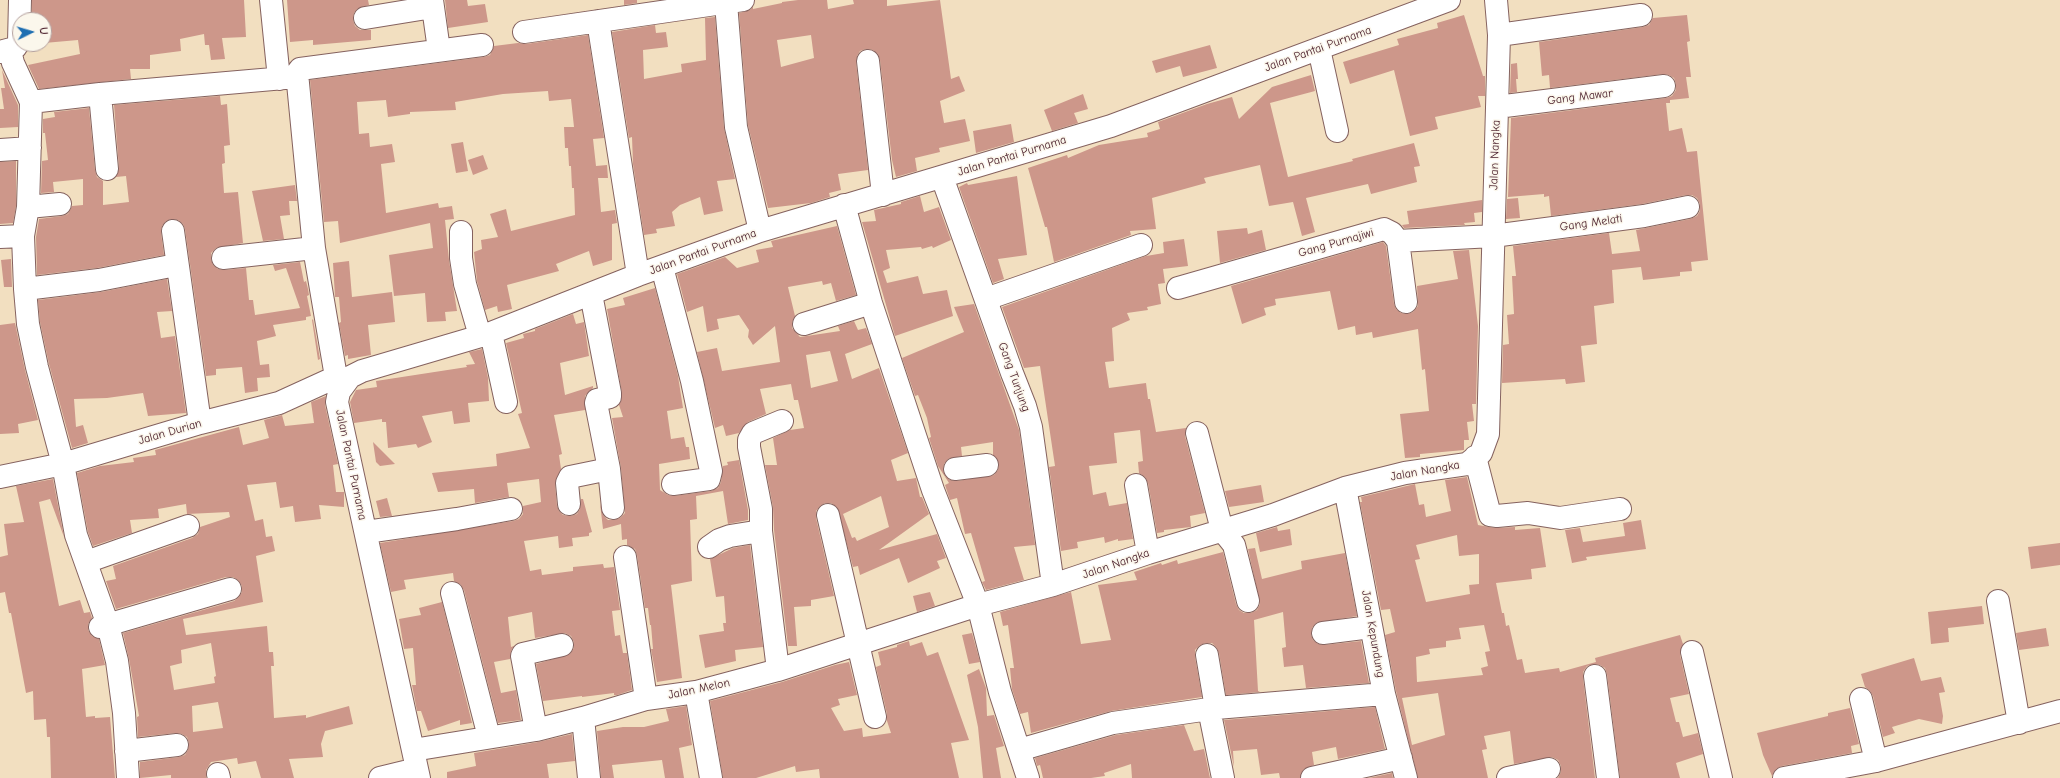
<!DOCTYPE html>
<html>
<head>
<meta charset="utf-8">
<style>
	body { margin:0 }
	#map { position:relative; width:2060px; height:778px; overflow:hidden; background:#f2dfc0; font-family:"Comic Neue",sans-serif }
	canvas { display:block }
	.north { position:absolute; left:12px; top:12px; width:40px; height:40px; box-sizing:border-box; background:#fbf7ec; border:1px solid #b4a19f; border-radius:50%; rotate:85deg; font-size:11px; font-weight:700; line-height:16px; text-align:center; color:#4a1f2b }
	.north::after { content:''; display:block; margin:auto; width:14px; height:18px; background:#1f6fb2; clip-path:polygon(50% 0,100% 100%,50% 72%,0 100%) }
</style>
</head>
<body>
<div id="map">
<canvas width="2060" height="778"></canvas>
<div class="north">U</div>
</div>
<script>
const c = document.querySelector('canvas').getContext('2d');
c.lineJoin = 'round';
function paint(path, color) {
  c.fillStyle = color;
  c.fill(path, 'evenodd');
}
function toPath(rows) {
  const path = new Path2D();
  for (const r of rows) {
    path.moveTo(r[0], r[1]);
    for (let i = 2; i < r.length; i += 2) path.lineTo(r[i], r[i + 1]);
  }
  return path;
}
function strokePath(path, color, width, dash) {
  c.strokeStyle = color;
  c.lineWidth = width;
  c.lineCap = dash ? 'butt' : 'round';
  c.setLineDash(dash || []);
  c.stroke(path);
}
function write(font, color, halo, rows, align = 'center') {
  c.font = font + ' "Comic Neue",sans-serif';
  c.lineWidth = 3;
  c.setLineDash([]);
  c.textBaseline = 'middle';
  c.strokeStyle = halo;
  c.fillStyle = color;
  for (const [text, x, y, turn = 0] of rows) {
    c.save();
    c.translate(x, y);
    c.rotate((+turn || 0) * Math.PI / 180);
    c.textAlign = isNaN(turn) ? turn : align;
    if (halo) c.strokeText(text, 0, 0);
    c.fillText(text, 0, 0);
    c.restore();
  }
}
paint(toPath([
	[32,0,244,0,246,37,222,38,225,59,211,60,209,45,205,45,204,34,180,39,181,51,150,55,150,69,130,69,131,79,39,89,28,65,80,54,78,40,44,43,44,20,32,20],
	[287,0,368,0,369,5,357,9,354,13,353,20,355,26,360,30,371,30,371,40,313,45,313,40,290,42],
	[445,0,467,0,468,6,485,4,488,22,448,28],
	[624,0,637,0,637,3,624,5],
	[798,0,827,0,828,9,854,4,853,0,887,0,887,6,940,0,951,79,959,76,965,91,940,101,944,123,965,119,970,141,939,148,940,152,915,158,917,171,896,177,892,160,880,60,878,54,873,50,866,49,860,51,857,56,856,62,868,170,838,174,841,190,829,193,830,197,811,203,768,208,748,125,739,13,750,10,753,7,753,9,782,3,782,2],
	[811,35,814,58,781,67,777,40],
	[1464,15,1483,76,1485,76,1485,96,1478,96,1481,107,1435,117,1438,129,1410,136,1394,70,1350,84,1343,62,1399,45,1397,39,1438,28,1437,23],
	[1687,15,1690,41,1687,42,1691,77,1686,77,1689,98,1670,100,1670,103,1666,103,1669,131,1682,128,1687,152,1697,151,1708,260,1691,262,1692,271,1680,272,1680,276,1643,280,1641,267,1612,270,1614,303,1594,306,1597,344,1581,346,1585,382,1566,384,1565,379,1502,383,1503,345,1509,344,1507,315,1514,314,1512,276,1516,276,1513,246,1609,233,1612,254,1640,251,1636,230,1690,219,1697,216,1700,211,1700,204,1697,198,1692,195,1686,195,1642,204,1551,216,1549,196,1544,197,1544,194,1508,197,1511,118,1666,98,1672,96,1676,90,1676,84,1674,78,1669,75,1663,74,1550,88,1549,75,1542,76,1539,42,1643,27,1649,25,1653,18],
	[715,17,724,128,735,179,717,181,723,211,704,215,700,197,680,205,672,212,675,226,656,229,657,233,644,235,633,164,632,137,629,138,612,32,655,25,656,33,666,32,668,47,643,50,644,79,682,72,681,64,706,60,705,18],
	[588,35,604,138,593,139,596,166,607,165,608,178,598,178,601,212,615,210,617,223,612,224,612,260,593,266,589,251,556,264,559,271,507,285,512,309,498,312,497,306,485,310,477,281,474,252,482,249,481,240,498,237,490,214,506,209,511,231,575,215,574,188,572,188,571,166,569,166,568,148,565,148,564,127,574,127,571,99,549,101,548,91,503,94,455,102,456,110,410,112,410,114,388,117,386,100,357,102,359,134,369,133,370,147,392,144,395,162,381,164,386,213,438,203,439,208,452,206,454,219,445,220,449,260,457,311,445,312,446,321,427,322,425,293,394,296,389,255,433,248,430,223,340,243,338,221,324,222,310,80,484,57,490,55,494,46,518,43,526,44],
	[1210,45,1217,68,1183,77,1180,66,1156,73,1152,61],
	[1517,63,1518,79,1516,79,1517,92,1510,93,1511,64],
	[2,70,18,105,18,127,0,128,0,109,4,109,1,88,5,88],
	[1311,75,1315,91,1270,103,1288,177,1353,161,1352,159,1414,143,1420,166,1414,167,1417,182,1371,194,1368,184,1306,198,1315,232,1302,236,1293,202,1269,206,1260,165,1204,178,1206,183,1152,198,1156,229,1130,231,1131,235,1054,262,1047,227,1045,227,1028,168,1067,155,1068,158,1099,145,1148,137,1147,133,1160,129,1158,122,1207,104,1232,97,1239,119,1272,87],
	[1083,94,1088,109,1074,113,1078,123,1052,131,1044,110],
	[220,96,221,105,227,104,230,145,224,146,225,163,222,164,224,193,238,192,243,243,216,248,211,253,211,259,213,265,218,269,224,270,246,268,249,300,253,300,255,315,300,308,286,268,275,271,273,265,300,262,304,282,306,281,308,289,309,295,307,296,311,316,306,317,306,320,273,325,276,336,257,341,260,365,269,364,270,377,257,378,258,391,245,393,242,367,216,369,216,375,206,376,185,229,183,224,178,220,171,219,166,221,162,226,161,233,164,255,97,268,37,275,36,237,39,219,62,216,68,214,72,206,83,205,83,179,53,182,54,192,41,193,42,161,48,160,45,133,43,133,43,119,55,117,54,112,89,108,95,170,97,177,103,181,103,205,129,202,126,176,116,177,119,168,114,105],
	[1011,124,1014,142,976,153,973,131],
	[463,142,468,171,456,173,451,144],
	[483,155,488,169,473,175,468,160],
	[16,161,16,206,13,223,0,224,0,162],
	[1017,176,1027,255,998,259,1004,279,993,283,959,187,967,183,968,185],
	[295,185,297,201,289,201,290,215,280,216,284,239,263,241,252,191],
	[920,196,924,212,939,207,951,240,933,248,932,246,922,249,921,247,886,250,890,268,883,271,887,283,918,276,923,294,947,290,953,316,895,336,862,222,876,221,874,210,901,204,901,202],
	[1518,198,1520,218,1506,219,1507,199],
	[1482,200,1482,212,1474,213,1475,222,1464,223,1465,225,1404,228,1402,225,1409,224,1407,211],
	[837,226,856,295,836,301,831,283,823,285,822,281,788,287,795,316,792,322,792,328,800,337,840,331,838,326,854,321,858,330,866,328,872,344,845,354,852,379,879,368,908,453,891,460,897,481,916,478,920,497,922,497,929,514,879,550,937,534,946,558,937,561,940,568,908,583,899,558,860,575,858,566,853,567,837,507,831,503,825,503,820,506,816,511,816,518,834,596,811,600,811,606,794,607,797,646,788,646,774,530,773,507,765,465,777,465,773,438,790,430,804,428,798,400,794,400,791,384,760,389,766,414,748,422,739,433,726,436,723,425,715,428,697,352,717,348,722,371,780,362,775,326,753,345,748,337,749,330,739,315,717,319,719,329,707,332,703,306,687,312,677,274,725,257,737,268,759,262,756,250,773,247,771,241],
	[830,351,838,381,811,388,806,355],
	[881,496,889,527,857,541,855,537,852,538,843,514],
	[1247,228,1248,234,1262,230,1266,250,1220,263,1217,231],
	[1184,239,1188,266,1163,269,1165,283,1158,284,1161,304,1147,307,1148,310,1127,313,1130,320,1112,328,1114,361,1105,362,1109,388,1146,383,1148,399,1150,399,1156,432,1186,428,1185,436,1205,513,1190,516,1191,527,1164,530,1164,532,1157,533,1148,483,1145,477,1139,473,1138,462,1143,461,1140,430,1114,433,1117,463,1089,466,1093,495,1106,492,1109,506,1127,503,1133,539,1118,541,1118,539,1105,543,1104,537,1077,542,1078,548,1061,551,1049,467,1055,466,1040,366,1024,368,1002,307,1146,256,1164,253,1163,242],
	[1383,242,1386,246,1394,304,1396,309,1401,313,1407,314,1413,312,1418,306,1417,286,1458,279,1453,251,1469,250,1478,326,1476,404,1472,404,1474,421,1467,422,1469,440,1464,440,1464,450,1420,454,1420,457,1405,458,1400,414,1429,411,1425,369,1422,370,1418,329,1373,338,1372,332,1356,335,1355,326,1338,330,1330,291,1275,299,1276,305,1264,308,1266,315,1242,324,1231,286],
	[11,259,12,287,4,287,1,260],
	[349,261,352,297,392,292,395,322,368,325,371,355,348,359,348,355,345,356,339,323,341,322,339,297,335,297,333,263],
	[167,279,172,311,157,312,161,338,175,336,186,413,148,416,143,393,107,398,74,399,76,427,83,425,88,443,72,448,49,364,40,322,38,300,101,292],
	[655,288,678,376,683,408,667,411,671,439,684,437,686,447,689,447,690,459,659,464,660,490,668,495,674,496,711,491,718,488,721,482,723,466,728,465,727,462,739,460,748,510,748,520,728,524,723,491,696,496,697,519,690,520,692,581,671,585,682,678,657,682,651,649,653,649,651,625,650,625,648,608,645,608,637,555,635,549,627,545,627,539,622,540,621,524,603,529,600,503,603,515,608,520,614,520,620,518,625,513,621,468,612,418,623,417,619,405,622,393,607,309,625,305,623,298],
	[974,304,1019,430,1035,545,1014,547,1024,580,986,590,982,582,985,581,971,533,965,534,957,498,950,500,945,485,949,483,938,466,929,438,931,437,927,418,918,395,915,396,902,358,964,332,954,307],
	[993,442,993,455,999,464,998,470,994,475,957,481,950,480,945,476,943,470,944,464,948,459,962,456,961,447],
	[573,314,576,324,584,322,589,356,560,363,565,395,593,386,593,388,585,396,585,410,554,415,562,454,559,455,561,469,555,484,557,506,559,511,563,515,571,516,577,514,580,509,581,499,583,499,592,532,589,533,589,536,572,538,573,546,559,548,558,536,524,541,530,571,541,569,542,575,573,571,573,567,603,564,604,568,614,567,620,610,612,611,615,636,620,635,623,653,627,653,632,690,617,695,614,695,614,693,582,697,582,696,543,701,536,664,570,654,574,648,574,642,571,636,565,633,535,638,532,612,508,617,511,647,514,646,511,651,510,659,494,662,501,693,516,690,521,720,498,723,464,590,461,585,454,581,453,573,404,580,406,589,391,592,380,543,513,521,519,519,523,514,523,506,541,502,539,479,507,483,509,497,475,503,474,489,438,492,432,473,497,466,496,454,530,448,518,414,522,413,506,343,524,338,523,334,535,331,535,329],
	[313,319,320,359,318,360,312,320],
	[15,323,25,370,38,420,18,424,19,433,0,434,0,325],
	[482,349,488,378,489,401,468,403,470,422,454,424,452,411,422,416,432,442,418,448,416,444,388,448,386,422,382,422,382,419,354,423,350,402,356,390,377,387,376,381,467,367,466,365,475,364,469,352],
	[326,396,325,405,338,464,333,465,336,492,344,492,344,507,319,505,321,519,295,522,293,506,280,508,276,482,247,485,255,521,263,519,266,537,272,536,275,551,256,556,263,602,183,619,186,635,267,626,269,652,273,652,274,666,271,666,274,718,306,715,306,718,349,706,353,724,325,731,321,744,323,757,289,759,294,778,261,778,256,761,238,764,237,758,211,762,206,770,206,778,171,778,171,775,140,778,140,762,179,757,185,755,188,750,189,743,187,737,182,734,176,733,138,737,137,717,139,716,129,659,123,633,234,601,239,597,242,592,242,586,238,580,233,577,226,577,116,609,106,581,116,579,113,566,192,538,198,534,200,527,230,517,229,512,187,514,186,504,158,509,159,518,130,520,132,533,93,546,88,532,77,473,100,466,134,462,133,458,156,455,155,450,239,427,243,445,269,438,264,420,282,415,285,426,314,423,311,402],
	[211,643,216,676,214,677,215,683,174,690,170,666,182,663,181,650],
	[218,702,223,728,193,732,192,706],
	[373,442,395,464,380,466,376,462],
	[1467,477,1478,525,1495,528,1515,527,1515,530,1540,528,1546,567,1531,569,1532,579,1496,583,1502,613,1504,613,1506,626,1509,625,1517,660,1522,659,1525,673,1559,668,1560,672,1596,662,1595,658,1680,635,1683,644,1680,655,1689,694,1670,698,1676,722,1679,722,1683,737,1698,733,1703,754,1676,763,1680,778,1620,778,1607,674,1605,668,1600,665,1594,664,1587,666,1583,672,1583,678,1595,778,1558,778,1561,772,1561,766,1558,760,1552,757,1514,764,1510,731,1484,736,1487,749,1482,750,1488,778,1418,778,1396,691,1385,635,1395,632,1390,609,1381,610,1360,502,1362,502,1361,497,1415,484,1419,505,1424,504,1426,517,1451,511,1445,480],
	[1457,535,1459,556,1479,554,1479,584,1469,585,1470,594,1426,602,1415,560,1420,559,1416,545],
	[1484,625,1490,651,1485,652,1488,666,1481,668,1483,675,1417,682,1416,657,1430,654,1429,649,1446,647,1446,641,1461,639,1459,628],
	[1438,693,1445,735,1412,745,1402,698],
	[53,479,64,537,50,499,39,502,59,606,80,600,84,613,90,612,92,618,88,624,88,630,92,636,99,639,105,665,82,669,86,717,95,716,95,718,110,717,115,778,51,778,50,737,47,737,46,719,34,720,33,691,26,693,11,613,9,613,5,592,0,593,0,557,8,555,4,524,24,522,16,486],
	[1261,485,1264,502,1229,507,1225,491],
	[387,498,392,516,380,517,376,501],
	[1641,520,1646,549,1586,557,1587,560,1572,563,1565,530,1580,528,1583,542,1625,536,1623,523],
	[1277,527,1278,531,1290,529,1292,545,1260,552,1256,533],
	[2060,543,2060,565,2031,569,2028,547],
	[750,545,763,647,735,650,736,661,705,668,699,635,724,631,723,623,726,623,724,596,716,597,710,559,733,548],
	[1255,548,1262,579,1302,569,1301,561,1345,553,1357,616,1316,623,1312,628,1311,635,1313,640,1318,644,1324,645,1361,641,1369,683,1306,688,1303,665,1284,667,1282,648,1286,647,1283,612,1254,620,1258,691,1260,692,1226,695,1219,653,1216,647,1212,643,1205,643,1199,646,1195,650,1195,657,1202,697,1111,711,1031,733,1028,712,1020,714,1012,689,1010,668,1014,668,1008,625,1003,626,1000,612,1071,592,1081,644,1111,640,1098,585,1137,580,1134,572,1161,563,1162,565,1177,560,1178,564,1223,552,1236,604,1239,610,1244,613,1251,613,1257,610,1260,604,1248,549],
	[930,592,935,606,917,612,913,596],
	[442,602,472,723,460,725,460,720,428,731,421,711,417,711,412,685,416,685,413,648,404,649,399,619,421,615,419,608],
	[1982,606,1984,624,1948,628,1949,642,1931,644,1928,612],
	[2046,628,2049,646,2019,650,2016,633],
	[972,633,980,662,969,664,962,635],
	[909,641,910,646,922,642,927,656,938,652,969,740,951,743,959,778,820,778,819,769,796,772,795,766,756,778,723,778,710,701,782,682,835,665,849,662,857,695,838,699,840,705,831,708,844,731,862,728,863,737,891,733,887,721,887,714,876,667,881,665,878,652,897,647,897,645],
	[1914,658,1921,681,1941,677,1945,692,1939,693,1943,716,1942,724,1919,719,1892,727,1895,733,1883,737,1873,696,1870,691,1865,687,1861,674],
	[979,669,986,688,987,716,994,715,1004,746,996,748,1001,778,983,778,978,727,967,675],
	[686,706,692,745,679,748,684,778,665,778,662,760,612,765,614,778,601,778,597,731,623,727,644,727,669,721,666,709],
	[1375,707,1385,749,1338,759,1336,747,1312,752,1314,765,1304,769,1300,778,1280,778,1279,773,1261,775,1257,749,1233,751,1234,767,1224,720],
	[1850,708,1859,744,1851,746,1852,753,1782,766,1776,769,1772,776,1763,755,1757,733,1828,716,1828,713],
	[1184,725,1194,751,1204,749,1210,778,1132,778,1131,764,1104,773,1105,776,1091,778,1043,778,1040,765,1037,766,1035,758,1116,735],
	[572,734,575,761,547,764,549,778,447,778,447,772,476,766,474,753,538,742],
	[1392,773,1393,778,1369,778]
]), '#cd978a');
const minor = toPath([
	[271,0,279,79],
	[432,0,439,50],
	[726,3,736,127,760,231],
	[365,18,433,7],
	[598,21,638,275],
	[524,32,743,0],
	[1499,35,1641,15],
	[1319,49,1337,131],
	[10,51,13,63,31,102,28,207,23,236,25,289,28,324,37,367,63,464,76,535,108,625,117,661,124,713,128,778],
	[0,52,15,48,19,42,20,0],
	[868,61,883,195],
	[100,94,107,169],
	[31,102,100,94,296,77],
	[1497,107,1664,86],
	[0,150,30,148],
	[942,177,1012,373,1025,406,1031,427,1053,585],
	[844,205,871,303,933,490,978,605,1000,692,1028,778],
	[28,207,60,204],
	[173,231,200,423],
	[461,232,461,258,465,284,480,336],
	[0,237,23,236],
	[1398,241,1406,302],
	[223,258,314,248],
	[662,267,692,381,711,471,709,479,673,484],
	[1178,288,1384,229,1392,233,1398,241,1493,236,1644,216,1688,207],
	[25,289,99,280,176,265],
	[591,294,610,393,610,397,597,400,596,403,609,469,613,508],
	[986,299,1141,245],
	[804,324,871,303],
	[491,333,506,402],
	[344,384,336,377,314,248,297,73,300,69,482,45],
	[1197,433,1222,530,1234,545,1248,601],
	[1475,457,1490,515,1497,516,1528,513,1560,518,1620,509],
	[955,469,987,465],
	[0,477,63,464,200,423,279,403,336,377],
	[1136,485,1148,553],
	[1345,488,1384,694,1406,778],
	[569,504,567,483,570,477,609,469],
	[828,515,875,717],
	[366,532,457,519,511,509],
	[709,547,719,540,730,536,761,531],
	[625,557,646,699],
	[86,562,188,526],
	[452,593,489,737],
	[1998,601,2019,723],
	[100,627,230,589],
	[1323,633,1371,627],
	[1692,652,1721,778],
	[1207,655,1216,708],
	[778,670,761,531,761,509,749,447,749,440,753,433,782,421],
	[1595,676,1608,778],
	[696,692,711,778],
	[1861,699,1876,761],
	[1209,709,1223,778],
	[583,718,589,778],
	[536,730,522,656,523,654,562,645],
	[413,750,536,730,583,718,646,699,696,692,778,670,978,605,1053,585,1148,553,1273,515,1345,488,1405,473,1467,464,1481,453,1488,434,1499,35,1496,0],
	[1019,750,1113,723,1216,708,1384,694],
	[126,751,177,745],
	[218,774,219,778],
	[380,778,417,769],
	[419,778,337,402,339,392,350,377,362,371,491,333,638,275,760,231,1111,126,1449,0],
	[1312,778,1401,758],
	[1508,778,1549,769],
	[1784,778,1876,761,2060,711]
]);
strokePath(minor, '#85625f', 24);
strokePath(minor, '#fff', 22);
write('12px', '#4a1f2b', '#fbf7ec', [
	["Jalan Pantai Purnama",1318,49,-20],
	["Gang Mawar",1580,97,-7],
	["Jalan Nangka",1495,155,-88],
	["Jalan Pantai Purnama",1012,156,-17],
	["Gang Melati",1591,223,-8],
	["Gang Purnajiwi",1336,243,-16],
	["Jalan Pantai Purnama",703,252,-20],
	["Gang Tunjung",1014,377,70],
	["Jalan Durian",170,432,-16],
	["Jalan Pantai Purnama",351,465,78],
	["Jalan Nangka",1425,471,-10],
	["Jalan Nangka",1116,564,-19],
	["Jalan Kepundung",1373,634,80],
	["Jalan Melon",699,689,-12]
]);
</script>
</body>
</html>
